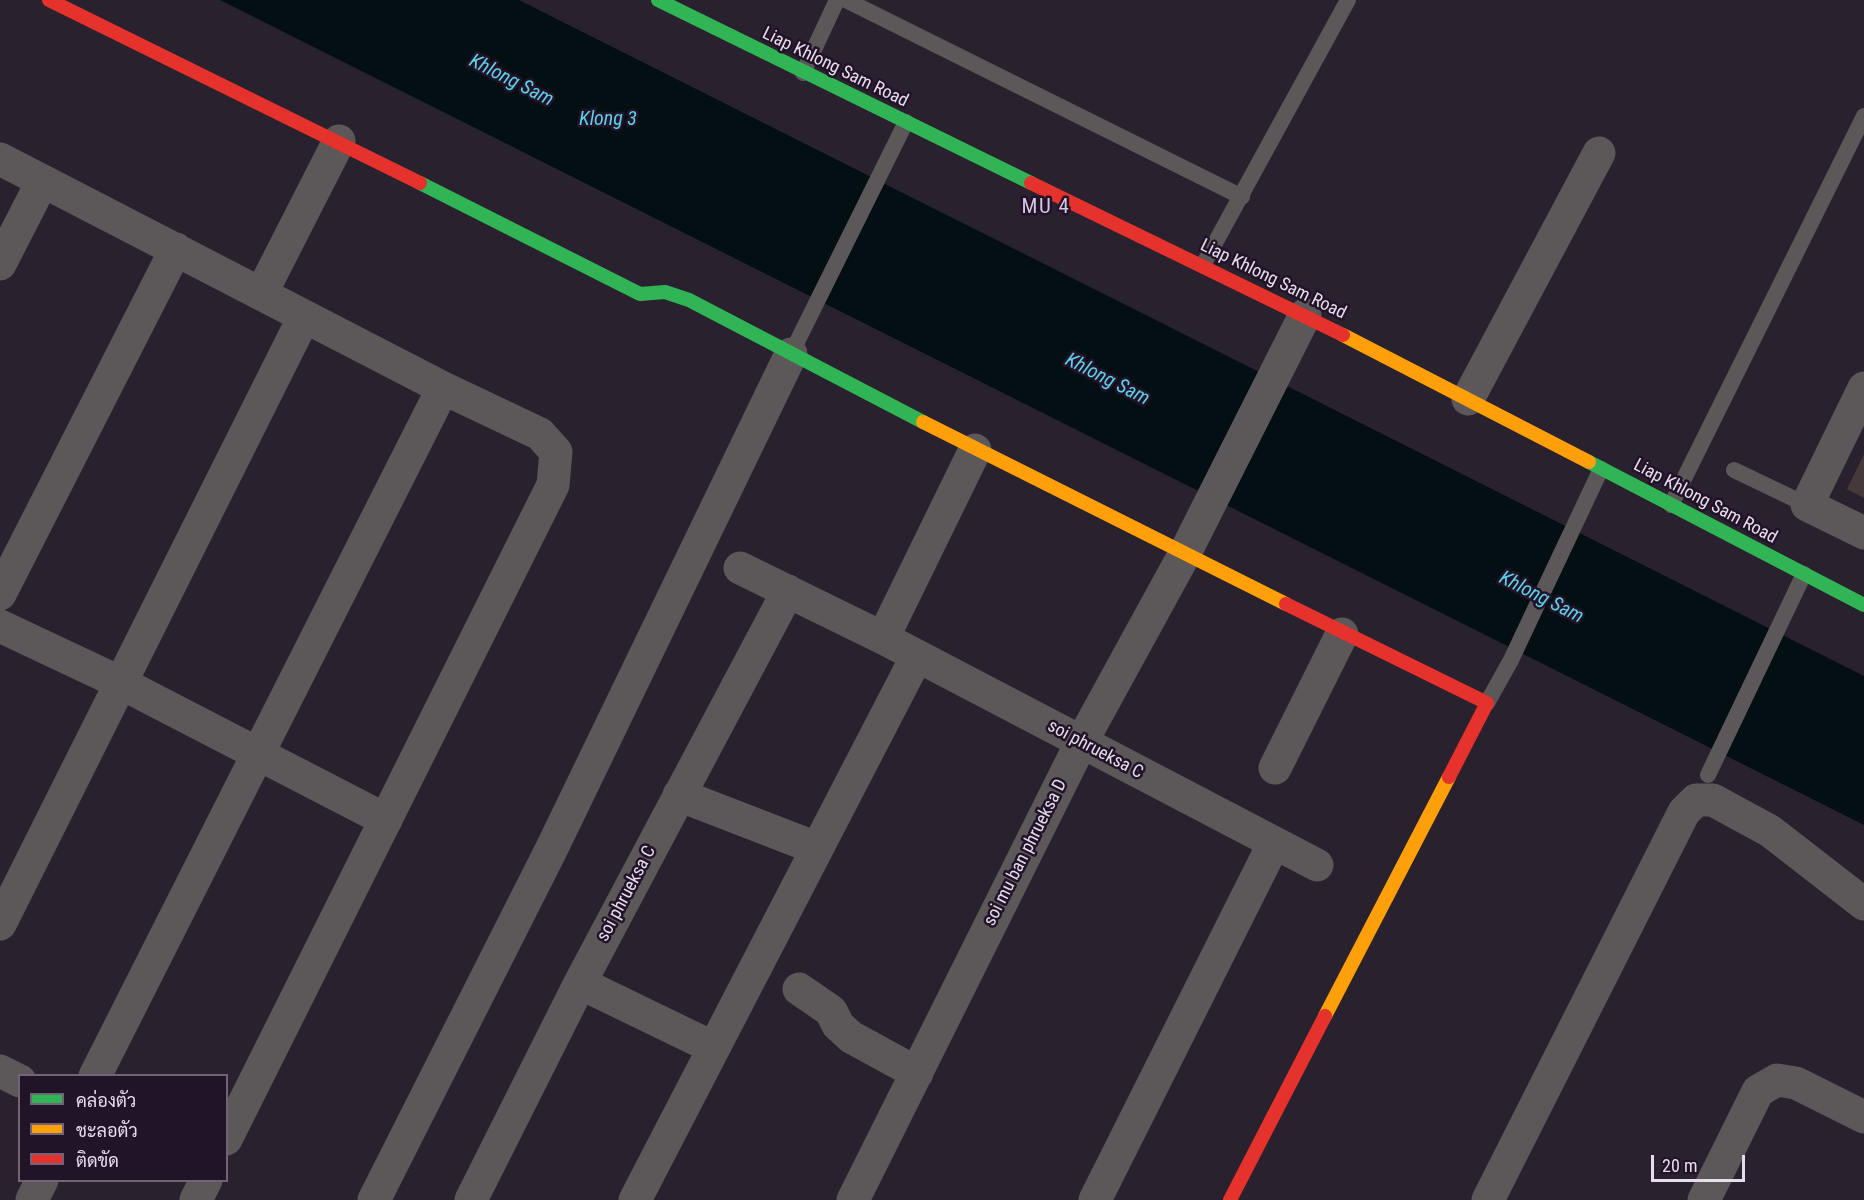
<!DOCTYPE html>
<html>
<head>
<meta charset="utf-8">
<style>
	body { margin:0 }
	#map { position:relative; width:1864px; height:1200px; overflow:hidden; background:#29212d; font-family:"Roboto Condensed",Sarabun,sans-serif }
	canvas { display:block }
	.legend { position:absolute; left:18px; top:1074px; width:210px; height:108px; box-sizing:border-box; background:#211328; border:2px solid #706476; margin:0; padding:8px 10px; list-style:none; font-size:18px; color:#e6ddec }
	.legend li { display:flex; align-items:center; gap:12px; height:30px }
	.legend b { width:30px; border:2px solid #706476 }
	.scale { position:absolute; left:1651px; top:1155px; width:94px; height:27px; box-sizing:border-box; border:3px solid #e6ddec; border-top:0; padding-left:8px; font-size:18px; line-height:21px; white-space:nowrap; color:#e6ddec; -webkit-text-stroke:4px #211328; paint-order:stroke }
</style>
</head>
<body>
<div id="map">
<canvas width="1864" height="1200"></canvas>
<ul class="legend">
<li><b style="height:8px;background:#30b455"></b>คล่องตัว</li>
<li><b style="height:8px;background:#ff9f0a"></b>ชะลอตัว</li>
<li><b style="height:8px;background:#e5322d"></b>ติดขัด</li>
</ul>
<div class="scale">20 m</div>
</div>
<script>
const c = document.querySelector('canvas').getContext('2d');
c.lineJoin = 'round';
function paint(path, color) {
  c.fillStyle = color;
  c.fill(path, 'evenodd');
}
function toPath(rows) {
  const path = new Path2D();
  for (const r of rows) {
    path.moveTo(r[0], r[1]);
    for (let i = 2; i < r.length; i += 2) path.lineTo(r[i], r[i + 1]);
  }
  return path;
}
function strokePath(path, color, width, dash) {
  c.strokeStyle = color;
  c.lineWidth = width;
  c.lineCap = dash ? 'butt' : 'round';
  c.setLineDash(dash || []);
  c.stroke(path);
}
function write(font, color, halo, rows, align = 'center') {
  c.font = font + ' "Roboto Condensed",sans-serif';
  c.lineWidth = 5;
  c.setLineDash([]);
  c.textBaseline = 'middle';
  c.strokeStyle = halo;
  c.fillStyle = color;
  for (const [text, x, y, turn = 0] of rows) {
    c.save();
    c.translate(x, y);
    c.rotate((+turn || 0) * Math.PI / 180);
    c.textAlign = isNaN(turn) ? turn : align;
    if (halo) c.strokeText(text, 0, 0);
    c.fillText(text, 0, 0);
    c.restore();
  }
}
paint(toPath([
	[220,0,519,0,1864,676,1864,825]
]), '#040f14');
paint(toPath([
	[1864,454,1864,498,1847,489]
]), '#46393b');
strokePath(toPath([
	[846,0,1242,197],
	[803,73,837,0],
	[1203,265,1348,0],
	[791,354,906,122],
	[1734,470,1807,505],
	[1671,505,1864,116],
	[1487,703,1511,660,1601,469],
	[1708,775,1804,574]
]), '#5c5759', 16);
strokePath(toPath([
	[0,159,443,388,540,434,556,452,553,485,226,1139],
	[0,264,42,182],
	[261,294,339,141],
	[1864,388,1807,505,1864,533],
	[1468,399,1599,153],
	[740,568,883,638,1317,865],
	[0,594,176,249],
	[0,626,121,683,386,820],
	[883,638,975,450],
	[1275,768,1342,634],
	[679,795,816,848],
	[0,924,304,317],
	[580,983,712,1047],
	[799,989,831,1011,838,1025,851,1037,917,1073],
	[0,1071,20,1081],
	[95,1076,443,388],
	[32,1200,42,1180],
	[196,1200,206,1180],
	[374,1200,551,850,791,354],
	[471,1200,580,983,788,591],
	[635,1200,917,656],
	[853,1200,1081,743,1184,555,1305,315],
	[1095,1200,1274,843],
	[1488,1200,1684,812,1696,800,1713,800,1770,831,1864,904],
	[1704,1200,1758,1091,1777,1080,1796,1083,1864,1117]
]), '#5c5759', 33);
strokePath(toPath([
	[658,0,1031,183],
	[420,183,640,294,665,292,689,300,923,422],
	[1589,462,1864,605]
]), '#30b455', 14);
strokePath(toPath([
	[1343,335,1589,462],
	[923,422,1286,604],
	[1325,1016,1449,777]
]), '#ff9f0a', 14);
strokePath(toPath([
	[49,0,420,183],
	[1031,183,1343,335],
	[1286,604,1487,703,1449,777],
	[1230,1200,1325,1016]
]), '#e5322d', 14);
write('18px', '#e6ddec', '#211328', [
	["Liap Khlong Sam Road",835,68,26],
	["Liap Khlong Sam Road",1273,280,26],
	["Liap Khlong Sam Road",1705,502,28],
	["soi phrueksa C",1095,750,28],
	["soi mu ban phrueksa D",1026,853,-63],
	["soi phrueksa C",627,894,-62]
]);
write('italic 20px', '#5dd1ea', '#211328', [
	["Khlong Sam",511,81,27],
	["Klong 3",608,120],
	["Khlong Sam",1107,380,27],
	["Khlong Sam",1541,598,27]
]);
c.letterSpacing = '1.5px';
write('21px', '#d9c6e4', '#211328', [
	["MU 4",1046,208]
]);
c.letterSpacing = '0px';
</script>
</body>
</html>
